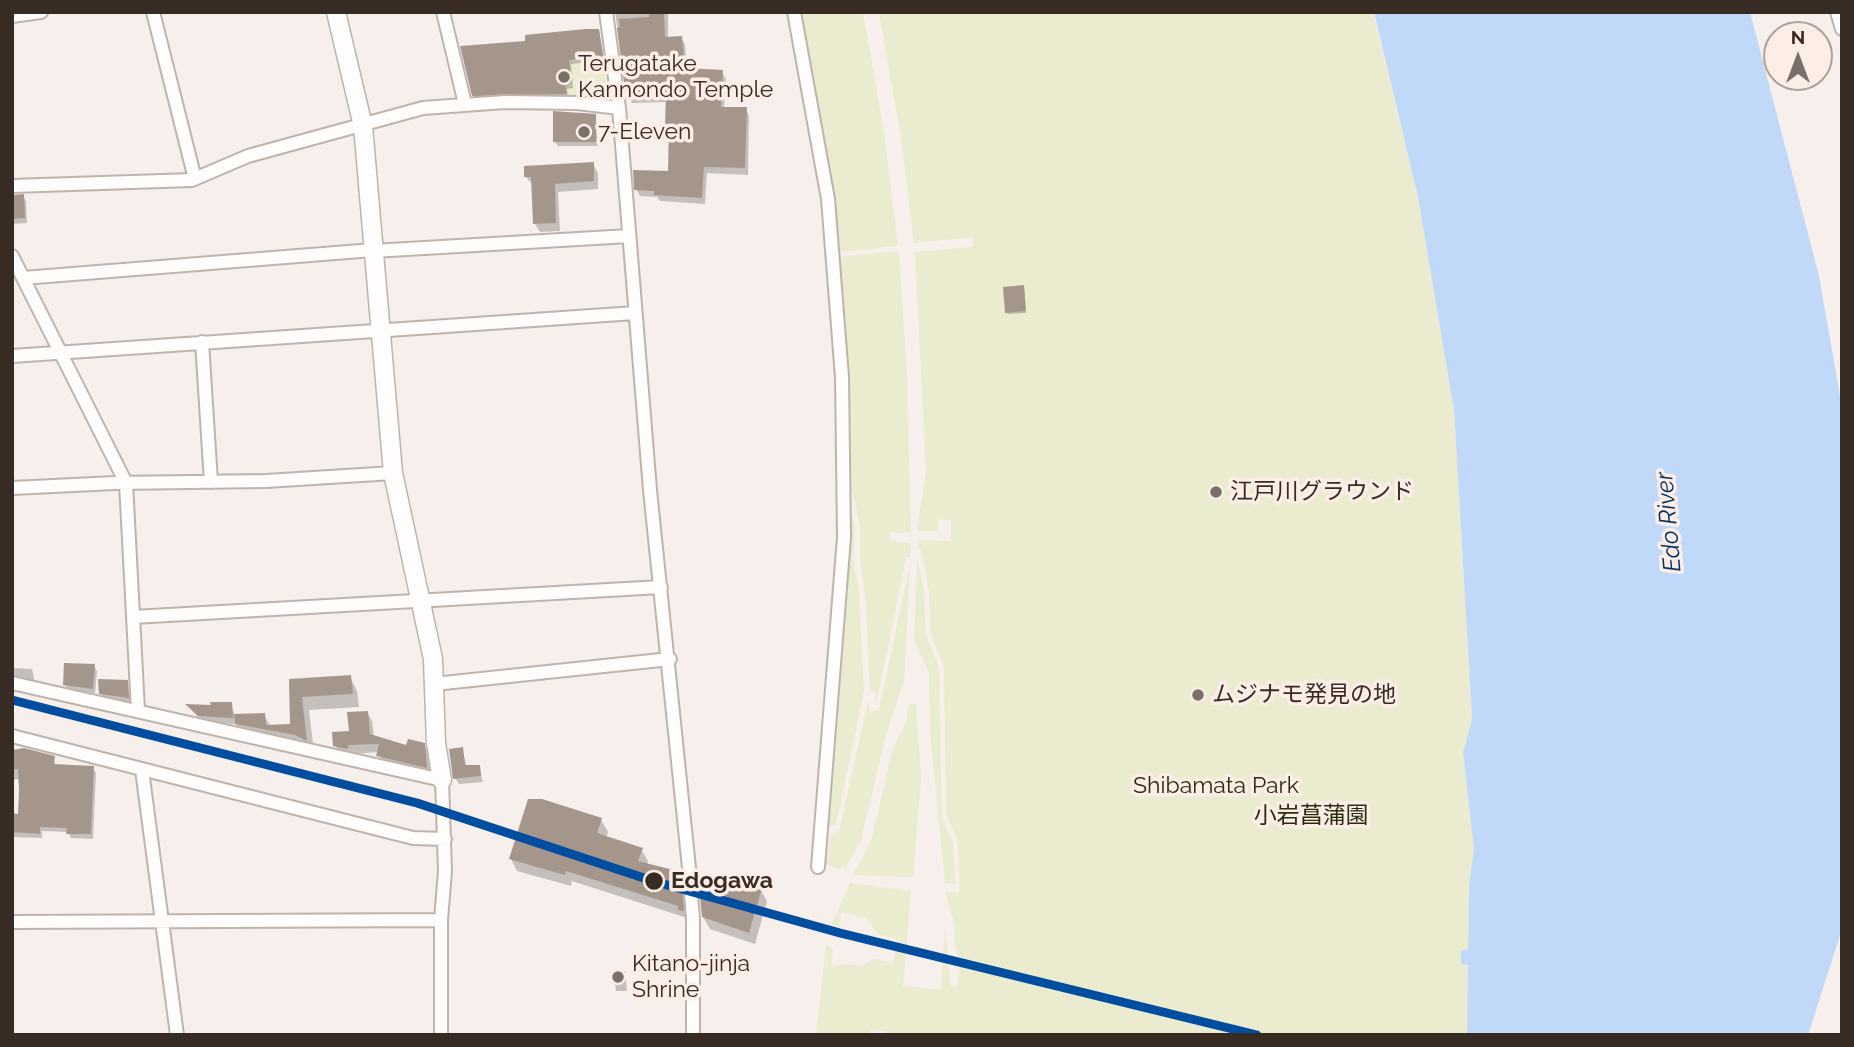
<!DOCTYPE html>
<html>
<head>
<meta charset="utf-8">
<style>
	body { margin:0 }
	#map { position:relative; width:1854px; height:1047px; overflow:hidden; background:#f7efeb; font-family:Raleway,sans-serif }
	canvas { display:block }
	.frame { position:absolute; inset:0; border:14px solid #372b23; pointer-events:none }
	.north { position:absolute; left:1763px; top:21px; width:70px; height:70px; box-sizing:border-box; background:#fceee6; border:2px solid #ada098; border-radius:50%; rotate:0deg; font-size:19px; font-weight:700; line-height:28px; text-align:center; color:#372b23 }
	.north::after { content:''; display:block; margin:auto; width:24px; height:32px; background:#7a7069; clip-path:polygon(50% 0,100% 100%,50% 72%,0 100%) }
</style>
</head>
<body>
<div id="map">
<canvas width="1854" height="1047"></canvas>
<div class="frame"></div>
<div class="north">N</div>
</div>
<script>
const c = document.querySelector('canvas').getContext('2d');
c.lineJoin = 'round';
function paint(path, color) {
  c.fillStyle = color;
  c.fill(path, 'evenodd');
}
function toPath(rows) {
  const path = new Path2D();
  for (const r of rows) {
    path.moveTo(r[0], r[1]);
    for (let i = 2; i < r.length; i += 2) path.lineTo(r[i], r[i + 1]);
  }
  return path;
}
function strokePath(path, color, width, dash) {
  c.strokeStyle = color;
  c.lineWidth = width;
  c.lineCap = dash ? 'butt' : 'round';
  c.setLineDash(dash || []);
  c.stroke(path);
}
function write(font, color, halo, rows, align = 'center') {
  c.font = font + ' Raleway,"Noto Sans JP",sans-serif';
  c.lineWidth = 7;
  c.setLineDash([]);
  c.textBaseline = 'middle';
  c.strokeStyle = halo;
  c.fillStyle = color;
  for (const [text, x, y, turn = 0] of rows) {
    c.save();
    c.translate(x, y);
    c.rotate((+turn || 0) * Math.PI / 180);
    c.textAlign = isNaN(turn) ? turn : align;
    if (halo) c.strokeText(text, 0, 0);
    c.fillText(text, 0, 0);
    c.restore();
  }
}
paint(toPath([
	[799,12,863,12,884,132,898,246,839,252,827,164],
	[879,12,1373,12,1418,197,1454,410,1472,718,1463,753,1474,849,1469,885,1468,951,1462,950,1468,965,1467,1035,886,1035,886,1031,871,1030,870,1035,816,1035,826,945,833,948,831,968,846,964,861,966,871,962,872,958,892,963,898,940,878,934,866,918,842,912,838,926,831,925,850,883,911,891,903,986,941,990,945,928,951,986,957,987,960,966,954,940,955,926,945,892,959,893,960,883,957,839,946,814,944,667,930,631,929,590,921,549,917,549,919,540,951,541,951,520,938,519,938,531,917,531,926,471,915,252,973,247,973,237,914,243,901,137],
	[603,59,608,100,557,98,553,62],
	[899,251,907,376,911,533,891,532,890,541,911,543,910,557,906,557,876,706,875,691,870,691,866,607,860,558,860,527,853,493,848,483,844,319,839,257],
	[848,495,855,530,853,559,859,592,864,691,836,824,827,828],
	[917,556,924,592,926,635,939,668,942,818,953,843,955,884,945,883,930,733,929,673,914,640],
	[910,565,904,680,885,739,861,840,845,869,841,867,840,870,826,864,831,835,839,832,868,701,870,712,879,710],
	[909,704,916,704,921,778,913,877,853,875,871,841,893,748,906,722]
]), '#eaebcf');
paint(toPath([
	[1374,12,1750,12,1819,276,1842,407,1842,929,1808,1035,1467,1035,1468,965,1461,964,1461,950,1468,950,1469,885,1474,849,1463,753,1472,718,1454,410,1418,197]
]), '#c0d9f8');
paint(toPath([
	[615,12,668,12,668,38,681,38,685,44,687,70,722,72,726,79,724,108,746,109,749,116,748,175,707,173,705,204,660,201,657,197,640,196,636,189,670,173,668,102,632,103,628,96],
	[599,31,605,61,571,64,573,88,567,89,568,99,477,100,474,95,527,42],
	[595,116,598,146,558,146,555,142],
	[593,164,598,173,598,189,558,192,560,231,540,232,535,224,533,185,526,177],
	[12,195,23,196,26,201,27,223,12,224],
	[1024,287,1026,313,1008,314,1007,312],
	[94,666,97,671,95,693,68,690,65,685],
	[12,668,32,669,35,683,12,683],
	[350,677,357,691,359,707,309,710,314,752,244,737,236,724,203,722,188,706,231,704,235,716,264,715,271,727,291,726,291,681],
	[127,681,131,702,104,699,101,693],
	[367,712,372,721,374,737,408,747,423,744,429,753,431,775,383,765,378,752,340,755,335,746],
	[462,749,467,767,479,767,483,782,459,784,455,778],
	[12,752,53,757,56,766,93,768,96,773,93,839,71,838,68,832,42,831,42,838,12,837,12,815,20,815,20,779,12,780],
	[601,820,608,832,606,838,641,849,648,861,647,865,679,873,686,885,689,922,684,917,572,881,571,886,517,871,511,859],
	[760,889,767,901,755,944,710,929,703,917,750,892],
	[613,971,625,971,627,991,616,991]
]), '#0003');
paint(toPath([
	[649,12,664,12,665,37,682,36,685,68,723,70,721,107,747,107,745,168,704,167,702,198,654,195,654,191,634,190,633,170,668,171,669,124,665,124,666,96,626,97,617,28,620,27,619,19,649,17],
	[585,29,599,29,603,57,569,60,571,83,565,84,567,94,472,96,460,46,525,41,525,35],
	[553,111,596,114,596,142,553,142],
	[594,162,594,181,555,184,556,223,533,224,531,177,524,177,524,166],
	[24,194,25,218,12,219,12,195],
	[1024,285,1026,311,1005,313,1003,287],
	[64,663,95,664,93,689,63,685],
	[351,675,353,694,302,697,307,741,295,735,235,724,234,714,265,713,266,725,290,724,289,679],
	[98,679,128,680,129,698,99,694],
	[210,702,232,702,233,718,198,716,185,704,211,705],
	[368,711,370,734,406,745,408,739,425,743,427,768,376,756,379,744,348,745,348,749,333,746,332,732,349,731,347,712],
	[463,747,465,765,480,765,481,776,453,779,449,749],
	[24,748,55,756,54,764,94,766,91,834,66,834,67,828,40,827,40,834,12,832,12,813,18,814,19,790,18,769,12,770,12,750],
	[528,799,542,799,602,818,597,833,643,848,638,861,681,872,684,911,678,910,678,906,566,871,565,875,509,859],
	[698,875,749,889,751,884,762,888,749,933,702,917]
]), '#a5968c');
const street = toPath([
	[153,12,195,179],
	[443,12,465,104],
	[606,12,619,108,650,490,689,868,693,919,693,1035],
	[794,12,828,199,842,377,844,537,818,867],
	[1837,12,1842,29],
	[12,16,41,12],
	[12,186,192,180,248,156,423,108,505,102,577,103,619,108],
	[373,251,629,236],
	[12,256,126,483,138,711],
	[23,278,373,250],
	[202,342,211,482],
	[12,356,635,313],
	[12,488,115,483,266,481,393,473],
	[133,617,661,587],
	[12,683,442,780,445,871,441,920,441,1035],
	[434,684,670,659],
	[12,736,413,838,445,839],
	[142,770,177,1035],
	[12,922,441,920]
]);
const secondary = toPath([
	[336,12,363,126,393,473,433,659,436,743,442,780]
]);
strokePath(street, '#beb4ae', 16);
strokePath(secondary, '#beb4ae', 21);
strokePath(street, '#fefdfc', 12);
strokePath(secondary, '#fefdfc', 18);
strokePath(toPath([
	[12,700,417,803,653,881,840,933,1257,1035]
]), '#014ea0', 9);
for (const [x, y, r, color] of [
	[564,77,7,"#7a7069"],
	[584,132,7,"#7a7069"],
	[1216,492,7,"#7a7069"],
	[1198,695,7,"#7a7069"],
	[654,881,10,"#372b23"],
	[618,977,7,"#7a7069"]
]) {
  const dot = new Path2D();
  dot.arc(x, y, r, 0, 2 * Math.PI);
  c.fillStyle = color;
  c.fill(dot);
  strokePath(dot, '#fceee6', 2.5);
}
write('23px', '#372b23', '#fceee6', [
	["Terugatake",578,64],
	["Kannondo Temple",578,90],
	["7-Eleven",598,132],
	["江戸川グラウンド",1230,492],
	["ムジナモ発見の地",1212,695],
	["Kitano-jinja",632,964],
	["Shrine",632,990]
], 'left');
write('23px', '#2a2e0e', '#fceee6', [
	["Shibamata Park",1216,786],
	["小岩菖蒲園",1311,816]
]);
write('bold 23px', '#372b23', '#fceee6', [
	["Edogawa",671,881]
], 'left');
write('italic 24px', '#003062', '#fceee6', [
	["Edo River",1669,522,-95]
]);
</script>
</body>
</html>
